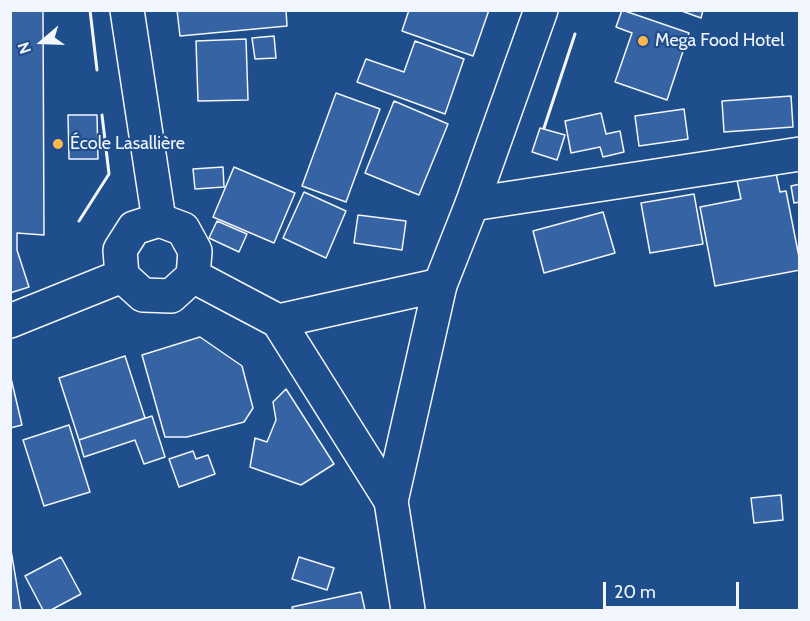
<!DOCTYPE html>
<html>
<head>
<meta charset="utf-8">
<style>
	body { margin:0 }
	#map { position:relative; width:810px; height:621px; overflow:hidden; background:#1f4e8c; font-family:Cabin,sans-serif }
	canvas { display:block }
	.frame { position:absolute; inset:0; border:12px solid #f2f6ff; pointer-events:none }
	.north { position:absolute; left:12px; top:12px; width:60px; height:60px; -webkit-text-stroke:4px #1f4e8c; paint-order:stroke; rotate:251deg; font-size:16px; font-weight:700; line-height:24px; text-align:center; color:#f2f6ff }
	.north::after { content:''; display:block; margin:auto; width:21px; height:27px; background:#f2f6ff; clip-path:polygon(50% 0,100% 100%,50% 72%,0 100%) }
	.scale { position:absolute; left:603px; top:582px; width:136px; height:27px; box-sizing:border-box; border:3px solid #f2f6ff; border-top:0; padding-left:8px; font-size:18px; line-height:21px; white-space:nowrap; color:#f2f6ff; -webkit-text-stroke:4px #1f4e8c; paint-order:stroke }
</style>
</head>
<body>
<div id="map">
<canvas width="810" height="621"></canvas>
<div class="frame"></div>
<div class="north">N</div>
<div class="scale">20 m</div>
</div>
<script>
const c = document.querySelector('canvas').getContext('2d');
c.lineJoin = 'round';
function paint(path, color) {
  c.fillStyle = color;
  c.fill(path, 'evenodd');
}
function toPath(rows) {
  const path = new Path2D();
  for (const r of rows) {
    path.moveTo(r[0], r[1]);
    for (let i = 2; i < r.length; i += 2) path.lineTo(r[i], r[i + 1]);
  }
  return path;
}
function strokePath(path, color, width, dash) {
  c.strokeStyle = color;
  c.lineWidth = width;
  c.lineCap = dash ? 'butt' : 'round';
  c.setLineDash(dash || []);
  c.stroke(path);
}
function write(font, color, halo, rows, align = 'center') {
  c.font = font + ' Cabin,sans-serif';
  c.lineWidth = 4.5;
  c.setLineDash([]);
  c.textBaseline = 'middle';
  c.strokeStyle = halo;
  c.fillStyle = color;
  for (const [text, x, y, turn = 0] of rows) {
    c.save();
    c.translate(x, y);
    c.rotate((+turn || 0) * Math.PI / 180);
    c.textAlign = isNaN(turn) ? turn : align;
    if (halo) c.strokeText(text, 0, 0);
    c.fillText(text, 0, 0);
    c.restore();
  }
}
const building = toPath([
	[10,10,43,10,44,235,17,233,17,250,29,287,10,293,10,10],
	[177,10,286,10,287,26,180,36,177,10],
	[409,10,489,10,473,56,402,31,409,10],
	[622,10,689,33,667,100,615,82,632,33,616,27,622,10],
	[679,10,703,10,701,18,679,10],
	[274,36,276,58,255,59,252,38,274,36],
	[246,39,248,100,198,101,196,41,246,39],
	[415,41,464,59,445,114,357,82,366,59,404,72,415,41],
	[336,93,380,109,346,202,302,186,336,93],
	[791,96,793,127,724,132,722,101,791,96],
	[394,101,448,124,419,195,365,173,394,101],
	[684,109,688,139,639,146,635,116,684,109],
	[601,113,606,134,620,131,624,152,603,157,600,147,571,153,565,121,601,113],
	[68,115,97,115,98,159,69,159,68,115],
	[540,128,565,135,557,160,532,152,540,128],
	[223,167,224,187,195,189,193,169,223,167],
	[234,167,295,193,274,243,213,217,234,167],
	[776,173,780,192,786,191,800,262,800,270,715,286,700,207,741,199,737,180,776,173],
	[800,184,800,202,794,203,791,186,800,184],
	[304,192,346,211,326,258,283,238,304,192],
	[694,194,703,244,650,253,641,203,694,194],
	[603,212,615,253,544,273,533,231,603,212],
	[358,215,406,221,402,250,354,243,358,215],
	[217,221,247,234,239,252,209,238,217,221],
	[200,337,242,366,253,408,244,422,187,437,165,437,142,355,200,337],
	[125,356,145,418,79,440,59,378,125,356],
	[10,374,22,425,10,428,10,374],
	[286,389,334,464,301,485,250,467,255,438,267,442,276,420,273,402,286,389],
	[152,416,165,457,144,464,135,440,84,457,79,440,152,416],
	[69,425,90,492,44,506,23,440,69,425],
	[193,451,196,459,208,455,215,474,179,487,169,459,193,451],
	[781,495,783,520,754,523,751,498,781,495],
	[10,544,21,610,10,610,10,544],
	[61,557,81,594,51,610,43,610,25,576,61,557],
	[299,557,334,568,327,590,292,579,299,557],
	[361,592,365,610,293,610,292,607,361,592]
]);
paint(building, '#3563a3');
strokePath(building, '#f2f6ff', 1.5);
const minor = toPath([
	[127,10,159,220],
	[472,204,800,154],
	[159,220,183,229,195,251,193,276,171,296,143,295,122,276,120,250,134,228,159,220],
	[193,276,278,321,391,501],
	[10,321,122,276],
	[278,321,440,285]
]);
const secondary = toPath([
	[408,610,391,501,440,285,472,204,541,10]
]);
strokePath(minor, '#f2f6ff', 36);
strokePath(secondary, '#f2f6ff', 36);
strokePath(minor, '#1f4e8c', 33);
strokePath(secondary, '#1f4e8c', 33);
strokePath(toPath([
	[90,10,97,70],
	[544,128,575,34],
	[79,221,109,174,102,115]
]), '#f2f6ff', 3);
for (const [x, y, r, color] of [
	[643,41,6,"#ffb74d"],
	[58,144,6,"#ffb74d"]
]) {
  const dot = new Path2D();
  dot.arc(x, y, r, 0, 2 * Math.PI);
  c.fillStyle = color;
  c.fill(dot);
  strokePath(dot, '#1f4e8c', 2);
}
write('18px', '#f2f6ff', '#1f4e8c', [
	["Mega Food Hotel",655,41],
	["École Lasallière",70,144]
], 'left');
</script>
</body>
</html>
